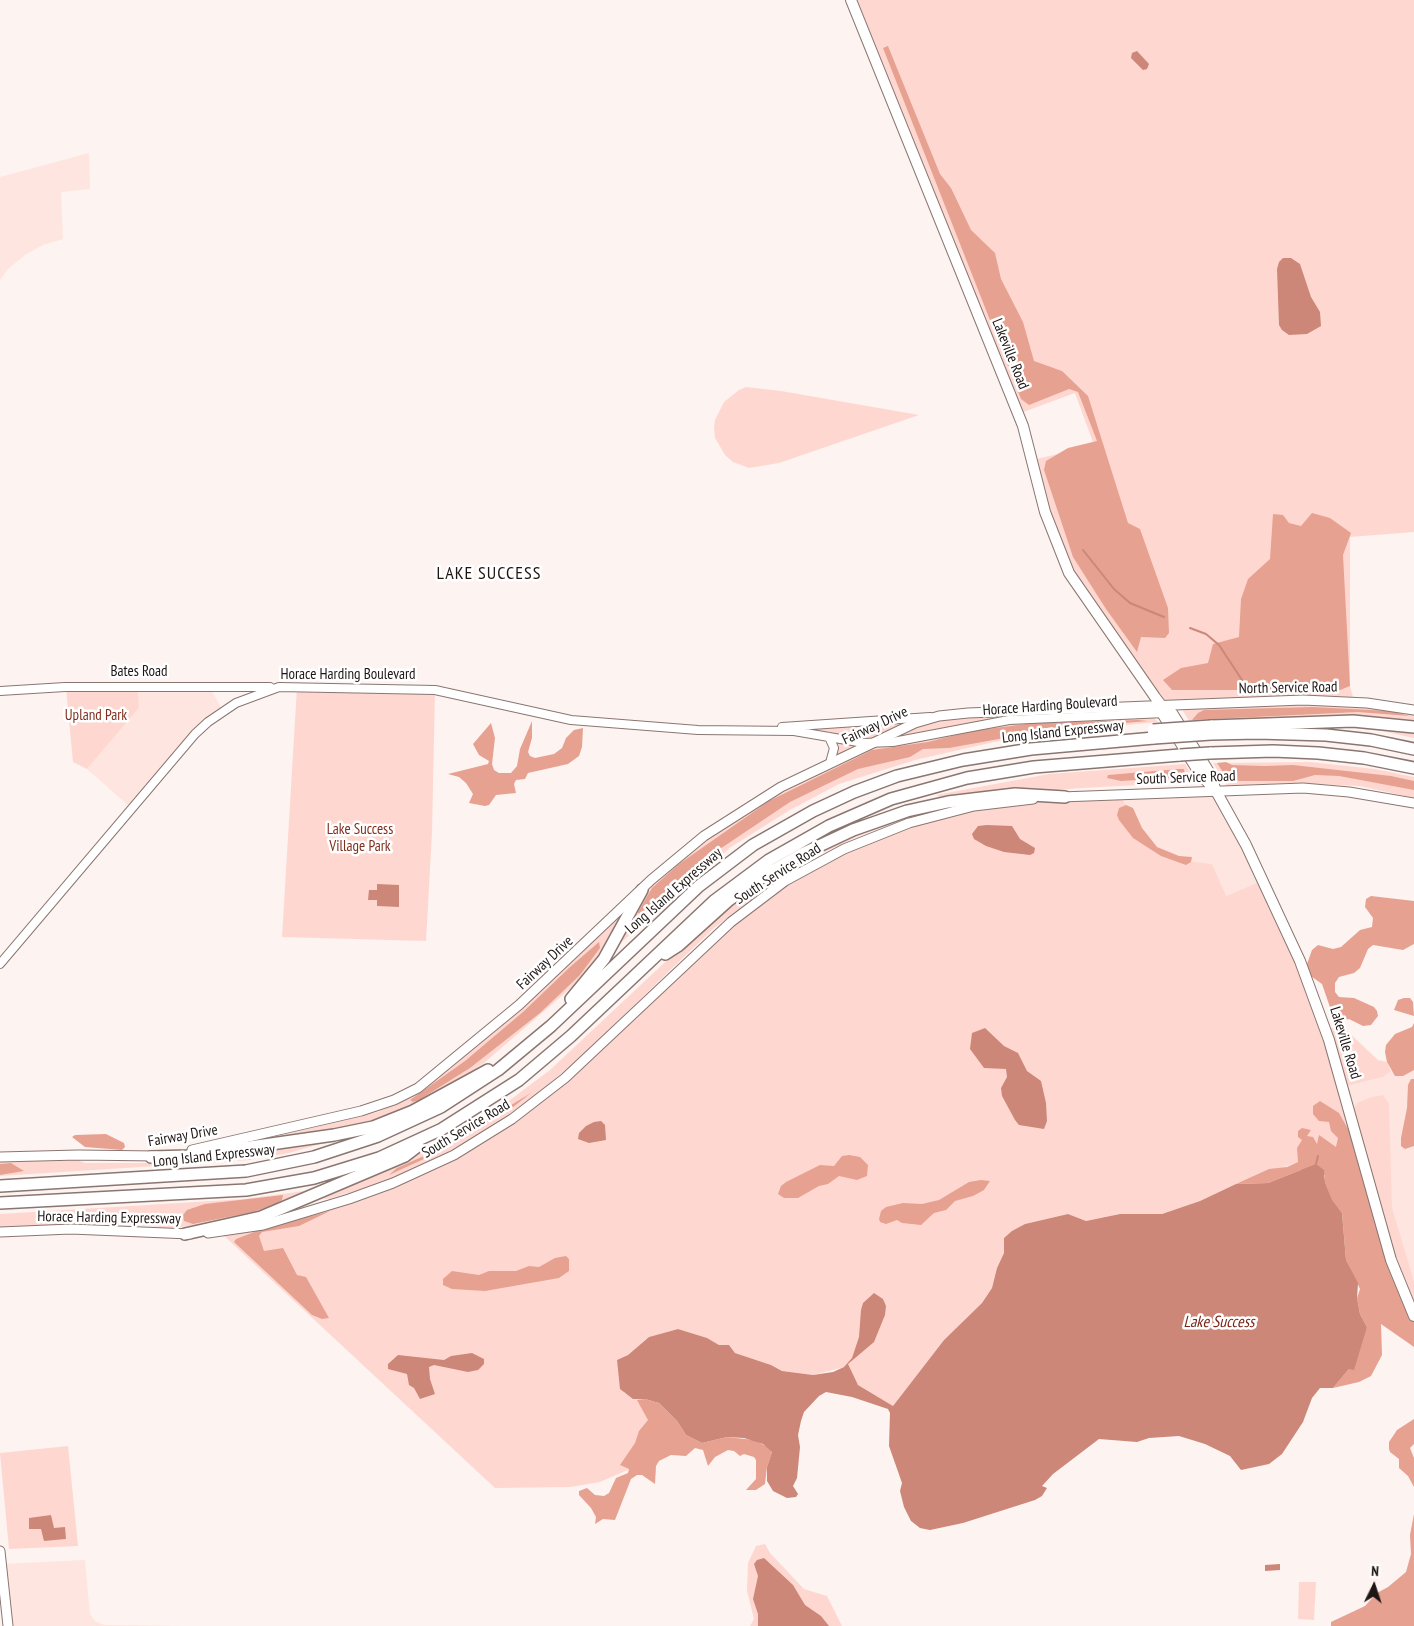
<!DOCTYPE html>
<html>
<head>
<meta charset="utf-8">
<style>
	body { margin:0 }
	#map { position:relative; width:1414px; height:1626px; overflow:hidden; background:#fdf3f1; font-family:"PT Sans Narrow",sans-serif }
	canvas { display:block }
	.north { position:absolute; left:1349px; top:1561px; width:50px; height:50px; -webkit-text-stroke:4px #fff; paint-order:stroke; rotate:4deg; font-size:14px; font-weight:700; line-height:20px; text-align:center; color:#1e1614 }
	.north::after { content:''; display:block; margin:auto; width:18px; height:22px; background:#1e1614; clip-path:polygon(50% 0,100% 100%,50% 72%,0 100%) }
</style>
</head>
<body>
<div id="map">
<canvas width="1414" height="1626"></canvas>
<div class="north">N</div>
</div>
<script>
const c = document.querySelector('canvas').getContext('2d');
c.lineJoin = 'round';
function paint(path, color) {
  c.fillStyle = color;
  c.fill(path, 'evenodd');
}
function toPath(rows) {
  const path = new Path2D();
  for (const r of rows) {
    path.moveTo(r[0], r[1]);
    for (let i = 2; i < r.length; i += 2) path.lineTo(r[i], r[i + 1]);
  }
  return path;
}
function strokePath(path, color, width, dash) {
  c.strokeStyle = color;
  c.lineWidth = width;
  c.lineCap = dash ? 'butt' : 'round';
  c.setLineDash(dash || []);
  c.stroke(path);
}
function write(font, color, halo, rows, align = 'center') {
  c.font = font + ' "PT Sans Narrow",sans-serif';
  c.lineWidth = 5;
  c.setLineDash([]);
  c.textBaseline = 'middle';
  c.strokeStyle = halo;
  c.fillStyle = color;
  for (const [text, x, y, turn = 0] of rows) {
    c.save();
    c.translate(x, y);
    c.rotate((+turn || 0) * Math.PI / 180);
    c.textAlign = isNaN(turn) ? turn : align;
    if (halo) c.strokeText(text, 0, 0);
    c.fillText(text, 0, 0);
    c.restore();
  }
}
paint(toPath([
	[89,153,90,189,61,192,63,239,43,245,25,255,8,269,0,280,0,177],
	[138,688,210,688,222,709,131,808,87,769,139,708],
	[1218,792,1264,880,1226,896,1186,861,1144,842,1121,796],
	[1414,1052,1414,1315,1343,1087,1383,1077],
	[85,1560,90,1614,95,1621,104,1625,188,1626,8,1626,1,1564]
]), '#fee5df');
paint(toPath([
	[852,0,1414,0,1414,532,1350,537,1350,686,1354,701,1161,705,1069,573,1033,460,1094,445,1075,393,1018,414],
	[746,387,781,391,919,415,779,463,749,468,733,462,725,455,715,438,714,428,715,420,724,402,739,390],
	[297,687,435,690,432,833,426,941,282,937],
	[66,688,138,688,139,708,87,769,73,762],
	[1303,704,1358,706,1397,711,1414,715,1414,720,1335,715,1189,721,1182,709],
	[1009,711,1009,720,884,743,830,763,832,743,794,725],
	[1147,718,1154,718,1158,722,1064,731,994,742,915,760,839,784,790,810,731,847,616,947,637,907,653,883,712,834,765,799,874,747,893,746,985,727,1020,722],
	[1337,724,1414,729,1414,738,1377,730],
	[1310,762,1375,769,1414,777,1414,798,1360,786,1289,783,1227,786,1213,763],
	[1185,764,1196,782,1082,788,946,799,936,795,1049,774],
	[1121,796,1144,842,1186,861,1212,864,1226,896,1264,880,1326,1028,1344,1028,1378,1060,1387,1062,1391,1071,1383,1077,1343,1087,1353,1111,1357,1103,1372,1097,1383,1095,1389,1104,1392,1208,1414,1281,1414,1315,1324,1153,1236,1184,1200,1201,1162,1214,1120,1214,1086,1221,1068,1214,1025,1224,1004,1238,1004,1253,997,1268,992,1288,982,1303,944,1340,893,1406,858,1385,844,1367,813,1375,782,1371,771,1365,735,1353,729,1345,719,1345,706,1338,678,1329,649,1337,628,1355,617,1360,624,1393,645,1399,660,1456,600,1482,570,1487,495,1488,221,1233,264,1226,440,1163,541,1100,729,925,769,894,849,848,953,812,1024,801],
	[928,811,859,836,808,860,765,889,714,928,575,1062,534,1096,492,1126,434,1160,378,1184,328,1199,323,1199,450,1138,502,1106,550,1070,695,934,768,879,830,844],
	[622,913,623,917,588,973,484,1063,440,1092,436,1092,417,1104,389,1117,355,1126,258,1141,378,1112,413,1096,525,1006],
	[334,1140,289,1153,272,1156,271,1152,250,1160,0,1176,0,1161,73,1158,85,1163,151,1163],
	[311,1190,259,1213,206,1224,173,1228,114,1223,114,1225,72,1224,0,1228,0,1214,245,1199],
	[68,1446,78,1546,9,1549,0,1453],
	[765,1544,770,1553,804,1589,827,1596,842,1626,750,1626,754,1619,747,1591,748,1563,756,1546],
	[1299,1582,1316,1582,1314,1620,1298,1619]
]), '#fed8d0');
paint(toPath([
	[888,46,940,174,951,188,971,230,995,253,1001,279,1023,322,1034,361,1062,371,1088,396,1128,523,1140,529,1168,608,1169,633,1165,638,1141,637,1137,652,1106,609,1073,557,1044,470,1046,461,1068,448,1097,441,1078,392,1069,389,1029,405,1021,399,883,48],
	[1312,513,1330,518,1351,533,1343,555,1350,686,1340,690,1172,690,1163,680,1181,668,1208,663,1213,644,1239,637,1241,599,1248,579,1270,559,1273,514,1283,515,1289,523,1301,526],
	[1312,707,1391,711,1409,716,1358,712,1192,720,1198,713,1204,710],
	[1138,720,1148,721,1054,729,949,748,923,749,910,757,858,769,790,802,702,861,648,911,639,914,638,912,652,888,679,864,769,801,872,750,928,742,971,731,1034,723],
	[532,721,532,738,528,752,530,756,535,758,554,754,562,748,566,738,574,730,583,728,582,747,579,756,568,764,528,773,525,779,516,780,514,784,516,793,496,795,489,805,485,806,469,803,473,794,466,783,459,777,448,774,488,764,489,761,479,755,473,744,491,723,495,738,492,764,494,770,499,773,511,773,517,766,520,749],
	[1226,762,1232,765,1265,766,1293,765,1391,776,1414,781,1414,790,1339,776,1315,775,1293,781,1232,781,1228,780,1217,763],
	[1179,769,1184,769,1185,777,1121,781,1107,778,1108,775],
	[1126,805,1133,808,1142,828,1157,847,1179,856,1192,857,1191,862,1186,865,1161,856,1133,838,1119,820,1117,815,1119,808],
	[1371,896,1414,901,1414,944,1403,950,1373,945,1368,949,1360,968,1354,973,1339,977,1335,983,1335,992,1339,997,1354,998,1374,1007,1377,1011,1378,1016,1371,1025,1363,1026,1349,1019,1340,1021,1332,1013,1322,984,1308,974,1307,964,1312,950,1318,945,1333,949,1341,947,1360,930,1372,927,1373,918,1365,907,1366,899],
	[599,942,600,948,580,975,540,1013,470,1068,419,1100,413,1102,410,1100,465,1061,523,1012,570,967],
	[1404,998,1410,998,1413,1002,1414,1016,1394,1010,1398,1000],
	[1414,1023,1414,1070,1403,1076,1395,1076,1387,1062,1385,1052,1386,1045,1395,1034,1412,1027],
	[1411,1079,1414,1079,1414,1146,1405,1149,1401,1146,1401,1138,1407,1108,1408,1085],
	[531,1093,513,1107,439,1152,389,1175,397,1168,435,1151],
	[1320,1101,1339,1113,1352,1136,1414,1317,1414,1347,1381,1324,1382,1355,1371,1376,1359,1382,1333,1388,1349,1369,1367,1327,1360,1314,1357,1298,1360,1289,1346,1260,1342,1213,1332,1201,1325,1182,1325,1175,1301,1170,1268,1183,1236,1184,1269,1169,1287,1167,1298,1162,1297,1148,1302,1140,1298,1137,1298,1131,1302,1128,1311,1130,1307,1136,1313,1137,1317,1144,1319,1135,1336,1147,1338,1138,1331,1131,1329,1122,1319,1121,1313,1114,1313,1106],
	[106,1134,124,1143,125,1147,122,1150,85,1147,72,1137,75,1135],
	[849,1155,860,1157,868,1165,867,1176,857,1180,839,1176,828,1184,819,1186,798,1198,784,1198,778,1194,781,1186,786,1182,820,1165,834,1166,842,1156],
	[11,1163,24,1171,0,1175,0,1164],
	[981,1180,990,1181,984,1190,973,1196,955,1201,946,1210,934,1213,921,1225,902,1223,897,1220,886,1224,880,1222,879,1219,881,1211,886,1207,903,1203,922,1204,939,1200,969,1182],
	[283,1195,282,1200,276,1204,253,1212,193,1224,184,1221,183,1215,187,1210,205,1204],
	[330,1211,299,1226,262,1232,259,1236,264,1251,283,1248,297,1275,306,1277,329,1318,322,1319,312,1315,234,1242,236,1239,262,1229],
	[566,1256,569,1259,569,1271,559,1278,485,1291,452,1289,443,1285,443,1279,452,1271,479,1275,489,1271,516,1271,529,1266,539,1267,555,1258],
	[645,1399,659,1403,677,1421,686,1435,702,1443,727,1437,754,1440,768,1447,772,1452,767,1467,765,1484,756,1490,746,1490,756,1479,756,1460,754,1457,744,1454,740,1456,734,1451,728,1450,715,1457,708,1466,703,1450,695,1448,686,1456,671,1455,659,1461,656,1466,655,1484,642,1475,637,1475,631,1479,615,1520,603,1519,595,1524,596,1517,591,1508,579,1495,579,1491,587,1488,595,1495,604,1496,609,1493,616,1478,628,1473,629,1469,620,1465,635,1443,639,1431,648,1420,637,1400],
	[1414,1419,1414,1444,1410,1448,1414,1458,1414,1487,1408,1476,1399,1468,1399,1459,1390,1452,1389,1449,1389,1442,1397,1430],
	[1414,1514,1414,1626,1331,1626,1331,1622,1365,1606,1377,1593,1388,1587,1406,1572,1411,1554,1410,1535]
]), '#e7a191');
paint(toPath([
	[1137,51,1149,64,1147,69,1143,70,1131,58,1132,53],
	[1283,258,1291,258,1300,264,1311,297,1320,312,1321,326,1307,334,1289,335,1282,330,1279,325,1277,269,1279,262],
	[987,825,1012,826,1020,839,1035,848,1034,853,1030,855,1004,852,986,846,974,839,972,834,978,826],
	[377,884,399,885,399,907,377,906,377,900,368,900,369,890,377,890],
	[985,1028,1004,1046,1018,1053,1027,1071,1041,1081,1046,1103,1047,1121,1044,1129,1019,1125,1015,1120,1002,1096,1001,1088,1007,1077,1006,1069,984,1068,970,1049,972,1033],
	[601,1121,605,1125,606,1140,589,1143,578,1139,579,1133,586,1126,594,1122],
	[1316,1164,1324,1170,1325,1182,1332,1200,1342,1213,1346,1260,1358,1283,1357,1298,1360,1314,1367,1327,1354,1370,1349,1369,1333,1388,1320,1388,1312,1398,1303,1422,1282,1454,1269,1464,1241,1470,1230,1456,1205,1444,1179,1436,1149,1438,1137,1442,1099,1439,1053,1474,1042,1486,1047,1488,1042,1496,1035,1500,963,1523,930,1530,920,1528,911,1521,904,1507,900,1491,902,1483,889,1446,890,1413,888,1409,852,1397,826,1392,819,1396,804,1412,801,1421,798,1435,800,1447,797,1478,793,1486,798,1494,796,1497,787,1498,773,1491,767,1481,767,1467,772,1452,763,1444,744,1438,727,1437,702,1443,686,1435,677,1421,659,1403,645,1399,633,1399,620,1389,617,1360,628,1355,649,1337,678,1329,707,1338,719,1345,729,1345,735,1353,771,1365,782,1371,813,1375,833,1372,844,1367,852,1358,859,1337,861,1310,863,1303,874,1293,883,1299,886,1306,885,1315,874,1342,848,1364,858,1385,893,1406,944,1340,982,1303,992,1288,997,1268,1004,1253,1004,1238,1012,1231,1025,1224,1068,1214,1086,1221,1120,1214,1162,1214,1200,1201,1236,1184,1268,1183],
	[472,1353,484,1359,484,1364,478,1370,468,1372,434,1365,429,1367,430,1379,435,1394,420,1399,414,1388,409,1385,407,1374,388,1369,388,1364,398,1355,444,1360,451,1356],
	[51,1515,54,1528,65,1527,66,1539,44,1541,41,1529,29,1529,29,1518],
	[764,1558,793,1585,805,1605,821,1616,829,1626,758,1626,758,1614,753,1599,758,1576,754,1564,757,1560],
	[1280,1564,1280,1570,1265,1571,1265,1565]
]), '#cc8778');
strokePath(toPath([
	[1083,550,1114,589,1130,603,1164,617],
	[1190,628,1206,634,1219,645,1244,683],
	[1316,1164,1318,1156]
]), '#cc8778', 2);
const tertiary = toPath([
	[0,691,65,687,270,687],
	[782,727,930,717],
	[829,737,834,748,830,763],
	[0,964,195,734,208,722,236,703,279,687,435,690,571,720,698,730,794,731,864,743,893,742,1009,720,1165,713]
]);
const secondary = toPath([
	[1061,797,1303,788,1349,792,1414,803],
	[192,1150,361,1111,394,1100,418,1088,519,1005,651,880,704,836,781,787,915,723,939,716,968,713,1303,700,1367,703,1414,710],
	[0,1157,78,1155,157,1156],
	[0,1232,71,1229,190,1234],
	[208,1233,263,1225,349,1199,393,1183,454,1155,512,1119,565,1078,731,922,785,881,844,849,909,823,974,806,1033,799],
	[0,1551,8,1626]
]);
const primary = toPath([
	[851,0,1023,426,1045,512,1069,573,1155,697,1161,705,1172,713,1209,772,1216,791,1246,845,1300,961,1329,1040,1391,1260,1414,1316],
	[1161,705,1162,713,1200,774,1213,788]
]);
const motorway = toPath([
	[1211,726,1353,721,1414,727],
	[1211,734,1258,733,1326,735,1371,740,1414,749],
	[1210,753,1273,751,1318,753,1364,758,1414,768],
	[665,954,679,945,729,900,765,875,802,854,853,830,907,811,948,802,1015,794,1065,797],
	[571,999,604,959,642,890],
	[151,1157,187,1156,334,1135,373,1127,413,1111,488,1070],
	[0,1186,246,1171,314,1157,378,1136,441,1107,498,1070,551,1026,699,886,753,845,813,811,854,792,897,776,963,760,1031,749,1154,738],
	[0,1203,246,1190,314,1178,379,1158,442,1129,519,1080,571,1036,714,901,769,860,829,826,891,799,967,778,1034,767,1180,755],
	[185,1234,261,1217,405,1156,418,1146]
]);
strokePath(tertiary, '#8a7671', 10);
strokePath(secondary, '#8a7671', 11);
strokePath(primary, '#8a7671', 12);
strokePath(motorway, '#8a7671', 14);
strokePath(tertiary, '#fff', 8);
strokePath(secondary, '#fff', 9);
strokePath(primary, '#fff', 10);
strokePath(motorway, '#fff', 11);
const motorwayBridge = toPath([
	[1153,730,1211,726],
	[1154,738,1211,734],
	[1180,755,1210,753]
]);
strokePath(motorwayBridge, '#8a7671', 14, []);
strokePath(motorwayBridge, '#fff', 11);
write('15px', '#1e1614', '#fff', [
	["Lakeville Road",1010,354,68],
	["Bates Road",139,672],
	["Horace Harding Boulevard",348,675],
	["North Service Road",1288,688,-1],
	["Horace Harding Boulevard",1050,706,-4],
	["Fairway Drive",875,726,-25],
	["Long Island Expressway",1063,732,-6],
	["South Service Road",1186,778,-2],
	["South Service Road",778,874,-33],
	["Long Island Expressway",674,891,-41],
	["Fairway Drive",545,963,-43],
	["Lakeville Road",1345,1043,73],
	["South Service Road",466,1129,-31],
	["Fairway Drive",183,1136,-10],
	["Long Island Expressway",214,1156,-6],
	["Horace Harding Expressway",109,1218,1]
]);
write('15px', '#802e1e', '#fff', [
	["Upland Park",96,716],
	["Lake Success",360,830],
	["Village Park",360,847]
]);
write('italic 16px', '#782617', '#fff', [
	["Lake Success",1219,1322]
]);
c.letterSpacing = '1px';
write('18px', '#1e1614', '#fff', [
	["LAKE SUCCESS",489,574]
]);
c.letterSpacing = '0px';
</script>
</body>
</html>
